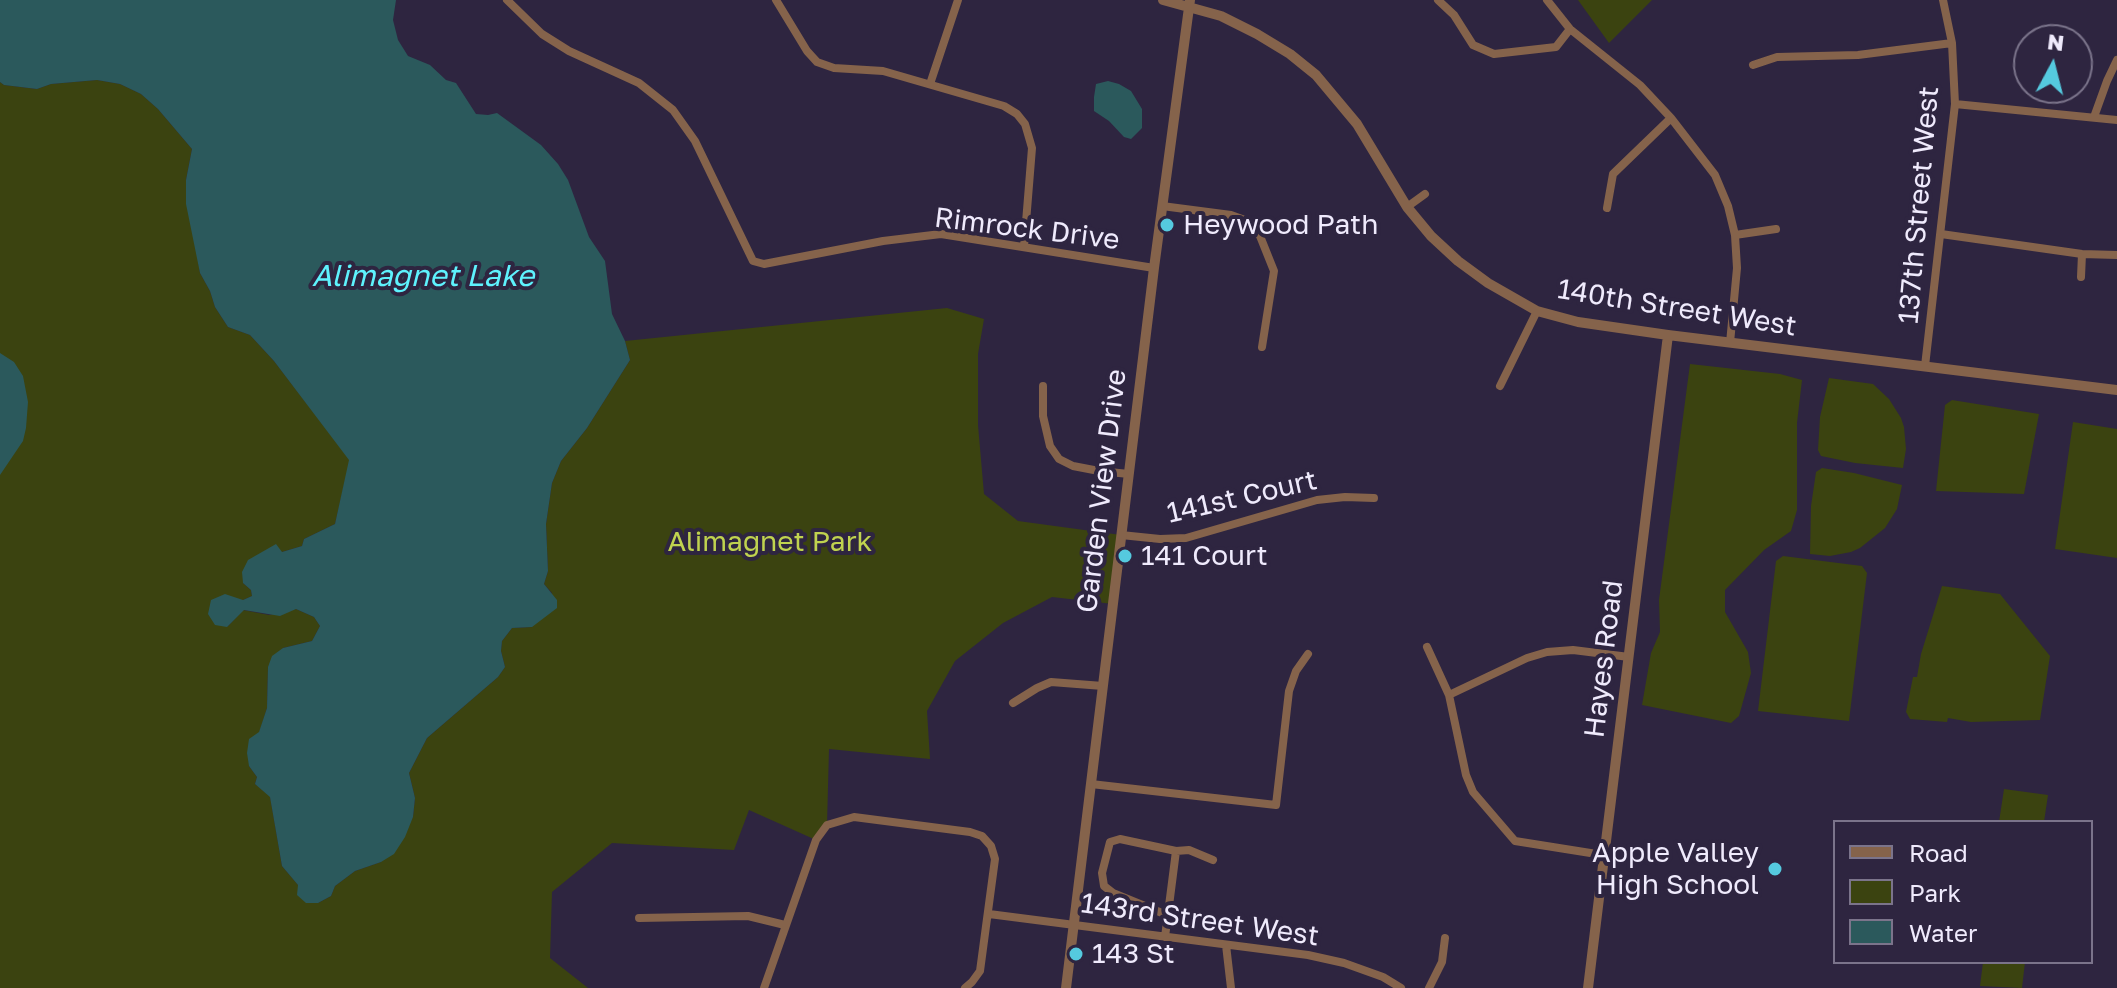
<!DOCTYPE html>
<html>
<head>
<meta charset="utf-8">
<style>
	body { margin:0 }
	#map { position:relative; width:2117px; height:988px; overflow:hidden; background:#2e2540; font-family:"Golos Text",sans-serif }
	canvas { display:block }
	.legend { position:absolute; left:1833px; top:820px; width:260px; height:144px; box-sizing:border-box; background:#2e2540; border:2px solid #7b748b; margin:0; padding:10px 14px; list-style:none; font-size:24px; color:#efeafc }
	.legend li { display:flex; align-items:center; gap:16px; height:40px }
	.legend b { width:40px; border:2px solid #7b748b }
	.north { position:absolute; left:2013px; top:24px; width:80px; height:80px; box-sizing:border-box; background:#2e2540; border:2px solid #7b748b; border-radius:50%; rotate:7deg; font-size:22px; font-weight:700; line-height:32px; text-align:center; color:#efeafc }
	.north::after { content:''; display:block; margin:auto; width:28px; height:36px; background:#55cadf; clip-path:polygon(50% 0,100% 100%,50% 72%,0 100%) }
</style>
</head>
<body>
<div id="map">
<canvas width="2117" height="988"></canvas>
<ul class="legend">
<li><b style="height:10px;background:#85634b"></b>Road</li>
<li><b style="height:22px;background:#3b4310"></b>Park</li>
<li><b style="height:22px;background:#2b595c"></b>Water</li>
</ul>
<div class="north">N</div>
</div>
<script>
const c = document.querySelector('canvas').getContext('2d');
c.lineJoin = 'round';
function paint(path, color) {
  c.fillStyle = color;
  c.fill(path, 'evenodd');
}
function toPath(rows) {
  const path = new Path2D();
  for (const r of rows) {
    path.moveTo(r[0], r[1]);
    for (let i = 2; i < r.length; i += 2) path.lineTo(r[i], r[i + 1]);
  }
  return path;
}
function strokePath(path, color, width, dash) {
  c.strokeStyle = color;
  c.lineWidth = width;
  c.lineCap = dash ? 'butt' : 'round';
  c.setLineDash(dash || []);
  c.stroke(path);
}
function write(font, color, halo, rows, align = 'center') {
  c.font = font + ' "Golos Text",sans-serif';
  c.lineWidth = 8;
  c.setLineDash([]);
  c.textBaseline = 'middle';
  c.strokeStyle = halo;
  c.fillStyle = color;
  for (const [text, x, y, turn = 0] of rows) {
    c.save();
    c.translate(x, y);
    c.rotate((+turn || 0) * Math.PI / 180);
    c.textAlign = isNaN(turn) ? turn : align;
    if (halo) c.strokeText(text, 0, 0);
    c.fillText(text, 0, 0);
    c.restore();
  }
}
paint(toPath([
	[1578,0,1652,0,1609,43],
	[97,80,120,84,141,94,158,109,192,149,186,180,200,273,210,291,215,307,228,327,250,335,274,361,350,460,335,524,304,539,302,546,282,552,243,583,251,590,252,596,243,600,227,627,243,610,269,615,296,609,314,617,320,626,312,641,283,648,268,667,267,708,249,766,257,777,255,784,270,796,282,866,299,886,318,903,331,896,335,886,355,871,381,862,413,817,415,798,409,773,427,738,498,677,505,667,501,651,502,641,512,628,532,627,552,593,544,584,548,571,546,524,552,483,561,461,587,428,630,360,625,341,947,308,984,319,978,354,978,425,984,494,1018,521,1121,535,1113,604,1052,597,1003,623,955,661,927,711,930,759,829,749,827,825,816,840,749,810,734,850,612,843,552,892,550,958,588,988,0,988,0,82,4,85,37,89,51,84],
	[1690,364,1780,374,1802,380,1797,423,1797,510,1791,531,1764,550,1725,590,1725,612,1748,652,1751,673,1739,716,1731,723,1642,705,1651,653,1660,632,1659,600],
	[1829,378,1873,384,1889,399,1901,418,1904,427,1906,449,1903,468,1855,463,1821,456,1818,450,1820,417],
	[1952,400,2039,414,2024,494,1936,491,1945,405],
	[2073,422,2117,429,2117,558,2055,549],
	[1822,468,1854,473,1902,485,1897,509,1885,528,1860,548,1851,552,1830,556,1810,554,1811,506,1816,472],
	[1783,556,1862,566,1867,573,1849,721,1758,711,1776,561],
	[1942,586,2000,594,2050,656,2040,720,1971,722,1948,718,1947,722,1910,719,1906,712,1913,677,1917,677,1921,654],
	[2004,789,2048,795,2044,822,1999,822],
	[1983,962,2025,962,2022,988,1980,986]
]), '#3b4310');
paint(toPath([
	[0,0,396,0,393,20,398,40,408,56,430,65,446,80,456,83,476,114,488,115,497,113,541,145,558,164,568,180,589,237,605,261,612,314,625,341,630,360,587,428,561,461,552,483,546,524,548,571,544,584,557,600,557,608,532,627,512,628,502,641,501,651,505,667,498,677,427,738,409,773,415,798,413,817,405,837,394,854,381,862,355,871,335,886,331,896,318,903,306,903,297,895,298,885,282,866,270,797,255,784,257,777,249,766,247,753,249,739,259,732,267,708,268,667,272,656,283,648,312,641,320,626,314,617,296,609,280,616,244,610,227,627,215,625,208,614,211,600,225,594,243,600,252,596,251,590,243,583,242,572,248,560,276,544,282,552,302,546,304,539,335,524,349,460,274,361,250,335,228,327,215,307,210,291,200,273,186,204,186,180,192,149,158,109,141,94,120,84,97,80,51,84,37,89,4,85,0,82],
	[1108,81,1119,84,1131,91,1142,109,1142,128,1131,139,1124,137,1109,121,1094,111,1094,97,1096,84],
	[0,353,14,362,23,376,28,402,26,428,23,441,0,475]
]), '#2b595c');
strokePath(toPath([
	[507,0,542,34,569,51,639,83,673,110,695,141,753,261,764,264,883,241,941,234,1154,268],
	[776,0,807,51,817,62,834,68,883,71,1004,106,1017,114,1025,124,1032,148,1024,247],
	[1438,0,1454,15,1473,45,1494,54,1556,47,1570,29],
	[1547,0,1570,29,1640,85,1671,118,1715,175,1728,206,1735,235,1737,268,1730,343],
	[1753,65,1777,57,1858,55,1952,43],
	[930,84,958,0],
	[1955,104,2117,120],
	[2094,117,2107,81,2117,60],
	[1162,206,1231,215,1245,220,1260,236,1274,271,1262,347],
	[1407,207,1425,194],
	[1607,208,1613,174,1671,118],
	[1941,234,2082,254,2117,255],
	[1735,235,1776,229],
	[2081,277,2082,254],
	[1925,366,1955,104,1952,43,1943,0],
	[1043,386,1043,416,1050,446,1059,459,1073,466,1099,471,1129,474],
	[1500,386,1537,311],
	[1121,535,1160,539,1186,538,1317,500,1345,497,1374,498],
	[1427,647,1449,695,1466,775,1473,792,1515,841,1603,855],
	[1449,695,1527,658,1547,652,1573,650,1629,657],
	[1013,703,1037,688,1051,682,1103,686],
	[1091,784,1276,805,1289,691,1296,671,1308,654],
	[989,914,1308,955,1344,963,1383,977,1401,988],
	[1167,915,1113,893,1104,886,1102,873,1110,842,1120,839,1176,851,1189,850,1213,860],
	[639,918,748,916,785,925],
	[1165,937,1176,851],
	[1226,945,1231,988],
	[764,988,816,840,827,825,854,817,970,832,982,836,991,846,995,859,980,971,972,982,965,988],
	[1429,988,1442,962,1445,938]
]), '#85634b', 8);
strokePath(toPath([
	[1163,0,1221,16,1257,34,1290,54,1316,75,1357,124,1407,207,1431,236,1458,261,1488,283,1537,311,1578,322,1668,335,2117,390],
	[1066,988,1154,268,1190,0],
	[1588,988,1668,335]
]), '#85634b', 10);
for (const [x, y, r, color] of [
	[1167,225,8,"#55cadf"],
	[1125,556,8,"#55cadf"],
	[1775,869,8,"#55cadf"],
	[1076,954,8,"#55cadf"]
]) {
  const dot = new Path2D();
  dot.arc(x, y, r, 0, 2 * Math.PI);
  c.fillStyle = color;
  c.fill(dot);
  strokePath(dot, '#2e2540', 3);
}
write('28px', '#efeafc', '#2e2540', [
	["137th Street West",1919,205,-85],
	["Rimrock Drive",1027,229,7],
	["140th Street West",1677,308,9],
	["Garden View Drive",1102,491,-83],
	["141st Court",1242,497,-13],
	["Hayes Road",1604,659,-83],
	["143rd Street West",1200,920,8]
]);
write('28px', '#efeafc', '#2e2540', [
	["Heywood Path",1183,225],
	["141 Court",1141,556],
	["Apple Valley",1759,853,"right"],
	["High School",1759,885,"right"],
	["143 St",1092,954]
], 'left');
write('28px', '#c0d34f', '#2e2540', [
	["Alimagnet Park",770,542]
]);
write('italic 30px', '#5ef2fd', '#2e2540', [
	["Alimagnet Lake",423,276]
]);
</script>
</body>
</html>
